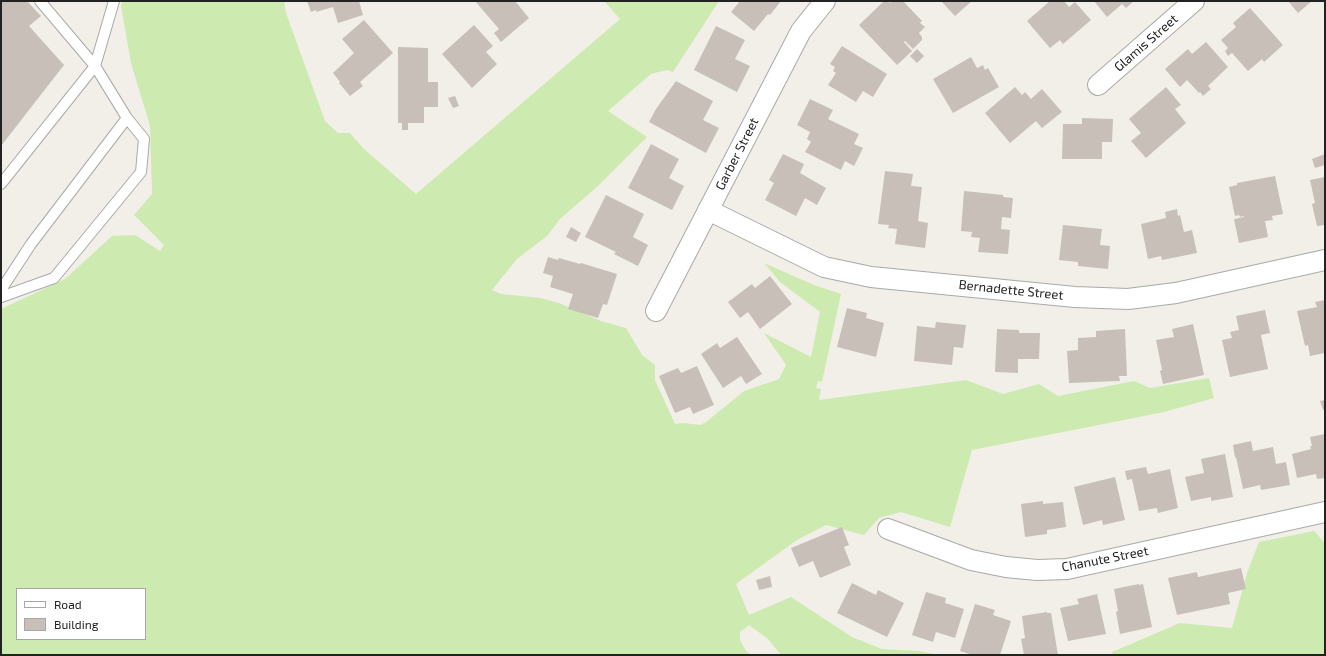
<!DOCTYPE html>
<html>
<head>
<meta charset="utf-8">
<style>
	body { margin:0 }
	#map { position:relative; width:1326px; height:656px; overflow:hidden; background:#f2efe9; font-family:"Exo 2",sans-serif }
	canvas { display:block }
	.frame { position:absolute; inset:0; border:2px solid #222; pointer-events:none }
	.legend { position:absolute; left:16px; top:588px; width:130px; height:52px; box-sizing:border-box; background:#fff; border:1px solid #a7a7a7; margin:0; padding:5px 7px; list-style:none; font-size:12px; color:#222 }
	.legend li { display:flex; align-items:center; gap:8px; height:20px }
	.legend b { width:20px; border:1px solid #a7a7a7 }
</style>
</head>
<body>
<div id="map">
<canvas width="1326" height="656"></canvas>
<div class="frame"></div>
<ul class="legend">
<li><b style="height:5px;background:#fff"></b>Road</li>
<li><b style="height:11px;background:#c7bfb8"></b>Building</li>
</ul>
</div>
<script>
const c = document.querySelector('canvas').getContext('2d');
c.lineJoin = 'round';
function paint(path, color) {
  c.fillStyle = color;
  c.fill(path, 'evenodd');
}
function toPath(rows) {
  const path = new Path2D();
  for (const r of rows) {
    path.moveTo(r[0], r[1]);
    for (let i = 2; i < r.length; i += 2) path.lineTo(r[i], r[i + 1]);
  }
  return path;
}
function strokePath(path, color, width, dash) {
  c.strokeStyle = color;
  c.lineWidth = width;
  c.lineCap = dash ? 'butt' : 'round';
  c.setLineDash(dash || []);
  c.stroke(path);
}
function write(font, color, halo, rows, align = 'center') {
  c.font = font + ' "Exo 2",sans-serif';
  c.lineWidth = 3;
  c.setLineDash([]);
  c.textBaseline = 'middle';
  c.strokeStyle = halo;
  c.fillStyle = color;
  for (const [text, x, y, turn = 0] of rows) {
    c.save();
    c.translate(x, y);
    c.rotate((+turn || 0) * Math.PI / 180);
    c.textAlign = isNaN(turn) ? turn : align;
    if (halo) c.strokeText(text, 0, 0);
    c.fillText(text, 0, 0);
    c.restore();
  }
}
paint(toPath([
	[123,1,284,1,286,13,325,121,338,133,350,133,364,149,416,194,620,19,604,1,719,1,673,72,667,70,651,74,608,111,647,137,598,186,560,219,547,236,517,259,492,290,501,294,540,298,559,303,601,321,626,328,642,355,655,365,655,380,675,424,683,423,700,425,706,422,744,391,779,379,786,365,764,333,811,357,820,312,780,282,764,263,814,285,841,294,822,382,818,381,816,388,821,389,819,400,966,380,1003,394,1039,384,1058,396,1134,381,1150,388,1209,378,1214,398,1164,412,972,450,950,527,901,512,879,518,864,535,826,525,797,540,736,584,749,615,791,597,852,637,882,649,919,651,939,655,781,655,768,639,749,625,740,632,740,640,746,651,751,655,1,655,1,309,65,279,112,236,135,235,160,251,164,245,134,215,152,194,150,126,131,63,121,6],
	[17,589,145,589,145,639,17,639],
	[1314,531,1325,543,1325,655,1113,655,1112,652,1180,623,1232,628,1247,573,1259,542]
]), '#cdebb0');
paint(toPath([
	[1,1,27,1,41,16,29,26,64,65,1,146],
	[307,1,359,1,363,15,338,23,333,7,316,12,316,10,311,12],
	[475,1,515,1,529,18,501,42,494,33,499,29],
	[740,1,781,1,770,15,768,14,754,31,731,12],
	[884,1,888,1,890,3,892,1,903,1,922,21,920,23,925,27,919,33,922,37,922,40,913,49,905,41,904,42,912,51,897,65,859,25],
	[941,1,972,1,955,16],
	[1050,1,1064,1,1069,7,1075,2,1091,20,1063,44,1060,40,1050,48,1027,21],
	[1094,1,1134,1,1126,8,1122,4,1107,17],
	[1288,1,1312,1,1298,13],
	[1250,8,1283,45,1264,62,1262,59,1248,71,1232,53,1228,56,1225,51,1228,48,1221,40,1236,27,1233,23],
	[364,20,393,53,360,82,363,86,350,96,339,83,340,82,333,73,354,53,342,39],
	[474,25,493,46,486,52,497,64,472,88,442,54],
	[716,26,745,40,735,59,750,66,737,92,694,70],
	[1206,42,1228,67,1208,86,1211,89,1203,96,1200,92,1199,93,1187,80,1180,87,1165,69,1188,49,1192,54],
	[842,46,887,74,873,97,863,91,856,102,828,85,836,73,833,71,835,67,830,64],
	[398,47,428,48,428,82,438,82,438,107,424,107,424,123,408,123,408,130,402,130,402,123,398,123],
	[917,49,924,56,917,63,910,56],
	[971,57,977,68,983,65,985,70,988,68,999,87,953,113,933,79],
	[676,81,713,101,703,120,719,128,706,153,649,122,656,109],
	[1015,87,1022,95,1025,92,1031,99,1042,89,1062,112,1042,128,1036,121,1010,143,985,113],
	[1166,87,1181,105,1175,109,1186,123,1146,158,1131,141,1141,133,1129,119],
	[455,96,459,106,453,108,448,98],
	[810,99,833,110,828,119,859,134,854,144,863,148,854,166,845,161,841,170,805,152,811,142,807,139,810,132,797,125],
	[1082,118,1113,119,1112,142,1102,142,1102,159,1062,159,1063,124,1082,124],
	[651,144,679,159,669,178,684,186,672,210,628,188],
	[783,154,804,164,800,173,826,188,817,205,805,198,796,216,765,200,774,183,769,180],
	[1325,154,1325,165,1315,168,1312,159],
	[885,171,913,174,911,186,922,187,918,221,928,223,925,248,895,244,897,229,888,228,889,225,878,224],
	[1275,176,1283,214,1272,216,1273,220,1265,221,1268,237,1239,243,1234,219,1244,217,1243,216,1240,217,1239,215,1235,216,1229,187,1237,185,1237,183],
	[1325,177,1325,225,1317,226,1312,204,1315,203,1310,180],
	[964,191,1003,195,1003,197,1013,198,1011,218,1002,217,1001,229,1010,230,1008,254,978,252,980,238,971,237,972,232,961,231],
	[606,195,644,214,633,237,648,245,638,266,614,254,616,252,585,237],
	[1177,209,1178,216,1180,215,1184,232,1192,230,1197,253,1162,260,1161,256,1148,259,1141,224,1166,218,1165,212],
	[1063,225,1102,229,1100,245,1110,246,1108,269,1078,266,1078,262,1059,260],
	[571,227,581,233,576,242,566,237],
	[548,257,558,260,559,258,580,264,581,263,617,274,607,305,603,304,598,318,568,309,573,294,550,287,553,276,543,273],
	[770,276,792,304,760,329,748,312,740,318,728,302,752,284,755,288],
	[1325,300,1325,353,1310,356,1308,345,1305,346,1297,311,1317,307,1315,302],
	[847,308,867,313,866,318,884,323,876,357,837,347],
	[1265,310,1270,333,1261,335,1268,369,1230,377,1222,340,1232,338,1230,332,1239,330,1236,316],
	[936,322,966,325,963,348,954,347,952,365,914,361,917,326,935,328],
	[1193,324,1204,375,1163,384,1160,371,1162,370,1156,340,1174,337,1172,329],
	[997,329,1019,330,1019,333,1040,333,1039,359,1018,359,1018,373,995,372],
	[1125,329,1127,376,1119,376,1120,381,1069,383,1067,351,1078,350,1078,338,1096,337,1096,331],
	[737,337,762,374,746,384,741,376,723,388,701,354,717,343,720,348],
	[697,366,714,405,693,414,690,407,675,413,659,376,678,368,681,373],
	[1325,400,1325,410,1323,410,1320,401],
	[1325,434,1325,478,1317,479,1316,474,1297,478,1292,454,1311,449,1310,446,1312,446,1310,437],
	[1251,441,1253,451,1273,447,1276,464,1286,462,1290,485,1261,490,1260,485,1243,489,1236,457,1235,458,1233,445],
	[1225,454,1233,497,1211,501,1211,497,1191,501,1185,477,1204,473,1201,459],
	[1146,467,1148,474,1170,469,1178,508,1158,513,1157,508,1139,511,1132,479,1127,480,1125,471],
	[1115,477,1125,520,1103,525,1102,520,1083,525,1074,487],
	[1043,501,1043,504,1063,502,1066,527,1047,530,1047,534,1025,537,1021,504],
	[842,527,849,545,844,547,851,565,820,578,813,561,799,567,791,548],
	[1241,568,1246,589,1228,593,1230,604,1177,615,1168,578,1197,572,1198,577],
	[770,576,772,587,759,590,756,580],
	[852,583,876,595,878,590,904,603,887,637,837,613],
	[1139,584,1139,585,1143,584,1152,627,1120,634,1116,612,1118,611,1114,589],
	[926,592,946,598,945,603,964,609,955,638,936,632,933,642,912,635],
	[1097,594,1106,634,1068,641,1060,608,1079,604,1077,599],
	[975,604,995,610,993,615,1011,621,1000,655,973,655,960,651],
	[1047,612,1047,613,1051,613,1058,655,1024,655,1021,639,1025,638,1022,616]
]), '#c7bfb8');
const service = toPath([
	[40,1,95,66,114,1],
	[1,184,95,66,127,118,144,139,141,172,54,278,1,297],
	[1,290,31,244,127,118]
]);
const minor = toPath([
	[1098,85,1194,1],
	[708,210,824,267,871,277,1075,297,1128,299,1176,293,1325,260],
	[656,311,801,31,825,1],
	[888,529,971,560,1006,567,1037,570,1067,569,1325,512]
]);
strokePath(service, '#a9a9a9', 12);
strokePath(minor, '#a9a9a9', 22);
strokePath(service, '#fff', 10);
strokePath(minor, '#fff', 20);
write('13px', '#222', '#fff', [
	["Glamis Street",1146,43,-41],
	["Garber Street",737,154,-63],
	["Bernadette Street",1011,290,6],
	["Chanute Street",1105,559,-11]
]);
</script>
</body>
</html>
